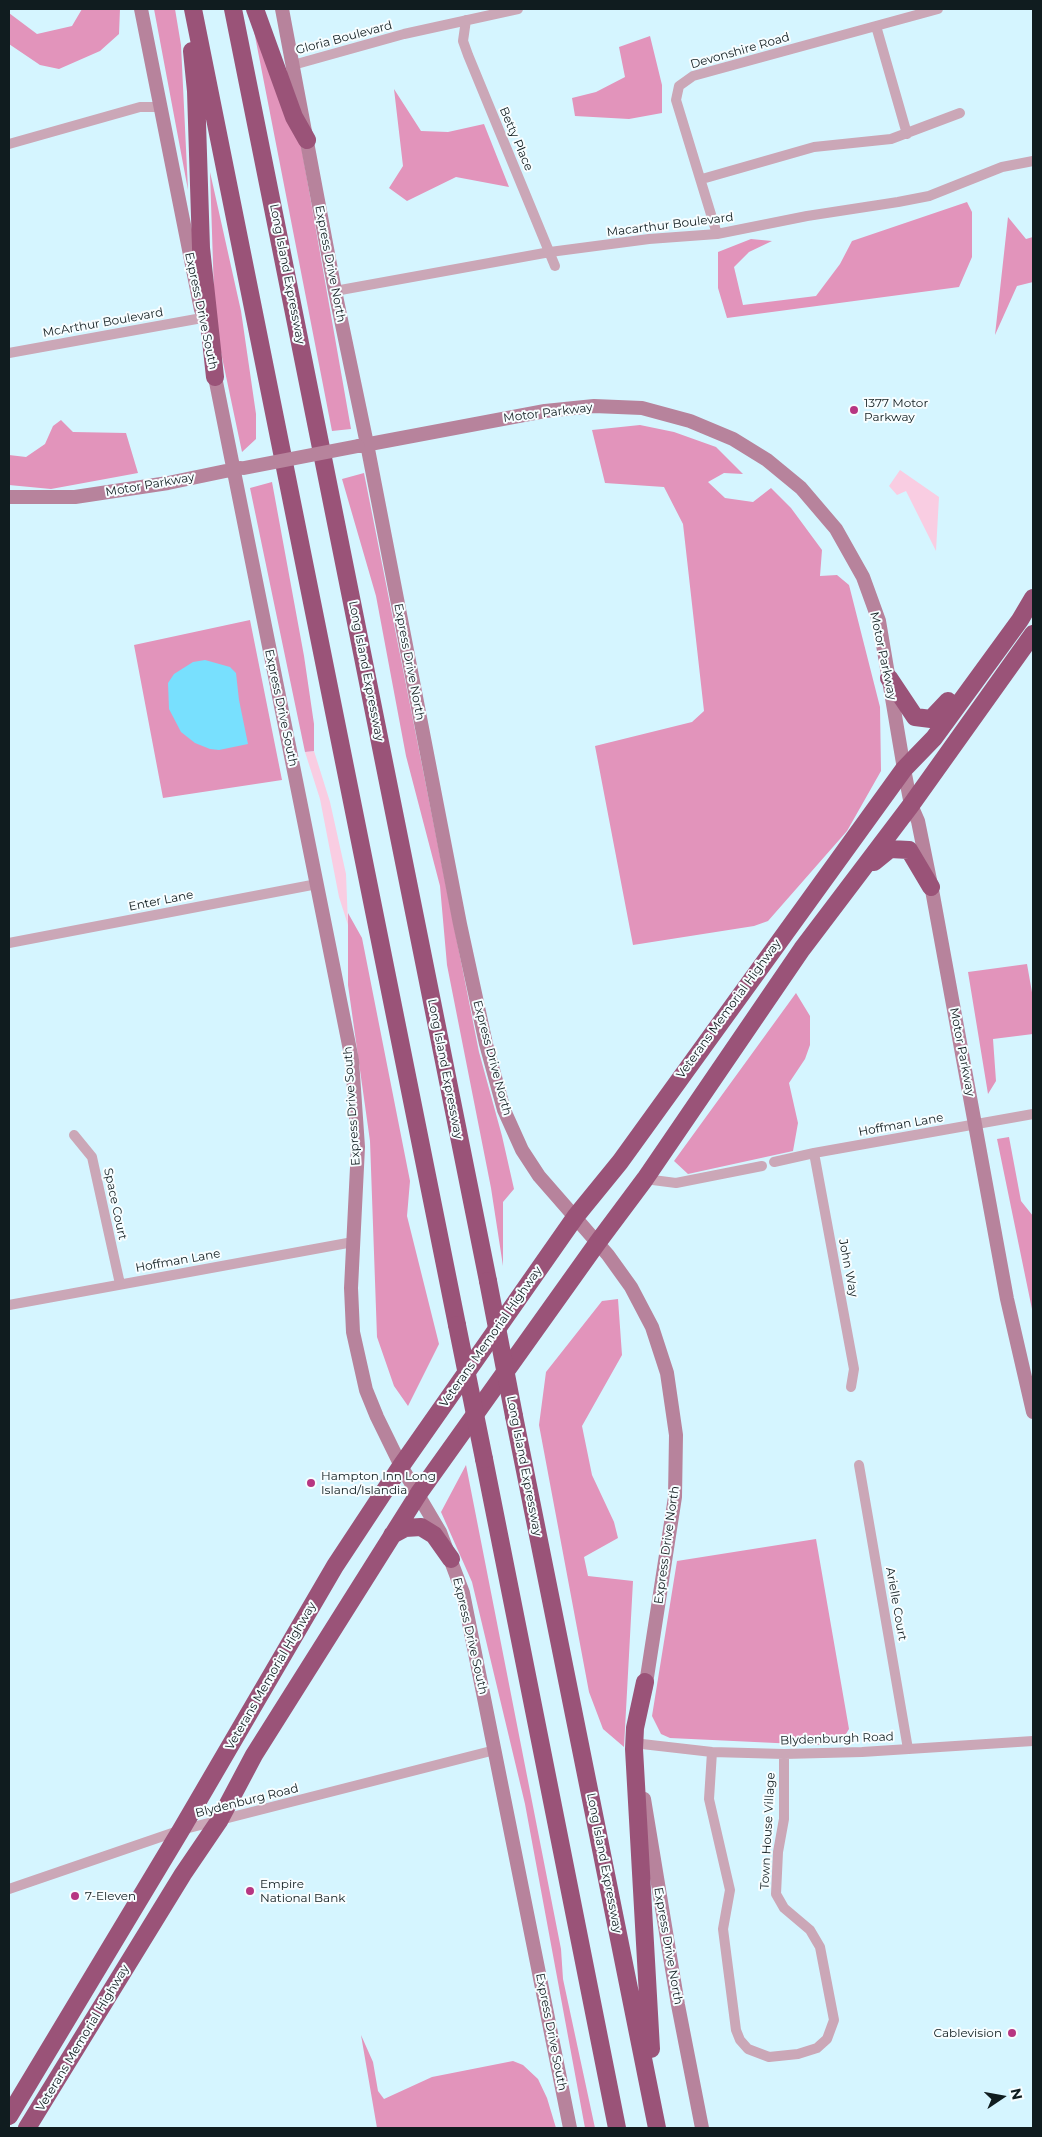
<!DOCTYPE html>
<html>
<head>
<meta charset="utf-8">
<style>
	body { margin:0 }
	#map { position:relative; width:1042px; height:2137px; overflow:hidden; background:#d5f5ff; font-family:Montserrat,sans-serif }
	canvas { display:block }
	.frame { position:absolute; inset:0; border:10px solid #101c1f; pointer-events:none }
	.north { position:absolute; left:977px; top:2072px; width:50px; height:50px; -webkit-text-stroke:4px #f7fdff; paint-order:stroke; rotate:78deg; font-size:14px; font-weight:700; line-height:20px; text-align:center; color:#101c1f }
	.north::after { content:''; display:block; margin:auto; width:18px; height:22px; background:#101c1f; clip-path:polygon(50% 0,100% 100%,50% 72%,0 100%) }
</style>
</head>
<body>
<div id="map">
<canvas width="1042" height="2137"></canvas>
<div class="frame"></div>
<div class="north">N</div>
</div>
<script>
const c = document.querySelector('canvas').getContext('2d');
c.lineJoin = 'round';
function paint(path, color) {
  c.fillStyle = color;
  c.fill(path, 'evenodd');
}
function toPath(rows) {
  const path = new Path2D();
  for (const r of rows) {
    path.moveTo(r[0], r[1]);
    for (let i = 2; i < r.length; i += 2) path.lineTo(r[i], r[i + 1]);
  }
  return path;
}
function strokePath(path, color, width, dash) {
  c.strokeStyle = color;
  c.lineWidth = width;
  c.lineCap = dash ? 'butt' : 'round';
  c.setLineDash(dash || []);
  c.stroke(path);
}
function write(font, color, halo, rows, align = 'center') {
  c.font = font + ' Montserrat,sans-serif';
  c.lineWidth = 4;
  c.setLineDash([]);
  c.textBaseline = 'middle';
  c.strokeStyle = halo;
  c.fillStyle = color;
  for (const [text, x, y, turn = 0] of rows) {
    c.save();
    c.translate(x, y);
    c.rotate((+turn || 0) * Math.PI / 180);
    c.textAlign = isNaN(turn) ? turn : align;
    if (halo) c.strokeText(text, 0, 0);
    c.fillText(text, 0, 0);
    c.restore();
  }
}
paint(toPath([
	[900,470,939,497,936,551,906,491,897,495,889,486],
	[314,751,330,802,346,874,348,925,339,897,320,799,305,752]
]), '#f9cde2');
paint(toPath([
	[82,9,120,9,119,34,100,51,59,69,40,65,9,44,9,13,37,34,72,26],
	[154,9,175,9,181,45,188,190],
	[254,31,300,139,351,429,332,431],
	[650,36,662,85,662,113,629,119,575,116,572,98,596,92,625,77,619,47],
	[394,89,421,131,448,132,484,124,509,187,456,177,407,201,389,188,403,166],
	[210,172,241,311,256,414,256,439,242,452,215,324],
	[967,202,972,212,972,257,959,287,727,318,718,288,718,252,751,239,772,241,749,252,734,267,743,305,816,296,840,264,852,241],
	[1008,217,1026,239,1033,237,1033,282,1017,286,995,335],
	[61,420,73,432,126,433,138,473,51,489,9,485,9,455,26,457,45,444,53,426],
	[640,425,674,432,716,447,743,474,724,473,708,482,725,498,753,502,771,488,791,508,822,550,820,576,837,575,849,585,880,707,881,771,847,831,768,921,754,926,633,945,595,746,692,722,704,711,683,524,664,487,605,483,592,430],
	[364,473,479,1052,502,1136,514,1189,503,1202,503,1266,491,1188,447,965,440,886,406,756,376,596,342,479],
	[272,482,304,656,314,724,314,751,305,752,250,488],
	[250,620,282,780,163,798,134,645],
	[348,913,362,938,410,1181,407,1216,439,1344,408,1406,394,1386,377,1337,370,1141,348,985],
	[1027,964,1033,998,1033,1034,993,1039,996,1081,988,1094,968,972],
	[796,993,810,1016,810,1045,805,1059,789,1083,798,1123,793,1151,688,1174,674,1161],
	[1009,1137,1021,1201,1033,1216,1033,1314,997,1139],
	[618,1299,622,1355,582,1426,592,1475,614,1522,618,1538,584,1557,588,1576,633,1581,624,1747,603,1729,589,1692,539,1425,546,1372,602,1301],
	[466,1465,561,1949,563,1979,595,2128,585,2128,525,1804,472,1582,441,1512],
	[816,1539,849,1729,841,1742,818,1745,670,1738,661,1734,652,1716,677,1561],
	[361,2035,373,2062,378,2091,384,2099,432,2077,513,2061,523,2065,538,2079,547,2098,556,2128,377,2128]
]), '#e294bb');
paint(toPath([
	[205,660,230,667,236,673,239,700,248,744,219,750,210,749,195,743,181,732,169,709,168,683,174,674,193,662]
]), '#78e0fe');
strokePath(toPath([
	[466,20,463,41,468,55,555,266],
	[876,26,907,134],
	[293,65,404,34,518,9],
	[9,144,140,107,160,107],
	[702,179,814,147,891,139,960,113],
	[717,234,676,100,679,86,693,76,938,9],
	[335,291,550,252,649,239,717,234,807,216,898,202,929,196,1002,167,1033,161],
	[9,353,202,318],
	[9,943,317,884],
	[74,1135,92,1157,120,1284],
	[814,1153,854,1369,851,1387],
	[774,1162,814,1153,1033,1114],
	[645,1179,676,1183,762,1166],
	[9,1305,353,1242],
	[859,1465,908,1749],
	[642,1744,712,1752,784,1754,862,1752,1033,1741],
	[712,1752,709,1799,730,1890,723,1929,736,2030,740,2040,748,2049,769,2057,798,2054,817,2048,827,2039,834,2020,820,1947,810,1930,784,1908,776,1894,778,1852,784,1819,784,1754],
	[9,1889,181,1830,495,1750]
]), '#cba7b7', 10);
strokePath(toPath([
	[141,9,201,310],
	[282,9,335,291,367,444,460,924,486,1044,504,1110,522,1150,539,1176,608,1255,631,1287,652,1327,667,1373,676,1435,675,1497,645,1690],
	[213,367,352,1060,358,1147,351,1288,353,1332,366,1390,377,1417,401,1466,440,1532,463,1593,570,2128],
	[359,446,545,411,594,406,642,408,690,421,733,439,767,460,801,488,836,529,863,577,879,621,904,769,911,805,918,821,932,890,1007,1299,1033,1412],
	[9,497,75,497,168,483,240,468],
	[644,1799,678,2005,702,2128]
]), '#b7839c', 14);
strokePath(toPath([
	[193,9,457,1325],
	[233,9,488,1281],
	[255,9,294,117,307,140],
	[192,51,196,91,201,248,215,377],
	[889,678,915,717,931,719,948,701],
	[874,862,890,849,909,850,931,887],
	[514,1416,657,2128],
	[484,1459,617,2128],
	[392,1535,405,1528,421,1527,434,1535,451,1559],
	[645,1682,635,1728,634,1749,651,2049],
	[9,2116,181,1830,335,1566,401,1466,576,1216,620,1162,904,769,934,738,1020,620,1033,598],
	[27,2128,183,1874,219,1821,254,1755,419,1493,598,1242,645,1179,802,949,911,805,1033,634]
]), '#9a5378', 18);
strokePath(toPath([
	[244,468,358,446]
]), '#b7839c', 14);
strokePath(toPath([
	[488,1281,514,1416],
	[457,1325,484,1459]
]), '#9a5378', 18);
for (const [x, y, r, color] of [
	[854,410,5,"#b73682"],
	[311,1483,5,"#b73682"],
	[250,1891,5,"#b73682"],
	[75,1896,5,"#b73682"],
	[1012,2033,5,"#b73682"]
]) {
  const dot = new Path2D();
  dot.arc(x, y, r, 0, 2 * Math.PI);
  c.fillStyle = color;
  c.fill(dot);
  strokePath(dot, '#f7fdff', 2);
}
write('12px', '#101c1f', '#f7fdff', [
	["Gloria Boulevard",344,38,-15],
	["Devonshire Road",740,51,-16],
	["Betty Place",516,139,67],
	["Macarthur Boulevard",670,225,-7],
	["Express Drive North",330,264,79],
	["Long Island Expressway",287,274,79],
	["Express Drive South",201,311,78],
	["McArthur Boulevard",103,323,-10],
	["Motor Parkway",548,413,-7],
	["Motor Parkway",150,485,-10],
	["Motor Parkway",883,656,78],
	["Express Drive North",409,662,79],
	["Long Island Expressway",366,671,79],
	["Express Drive South",281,708,78],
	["Enter Lane",161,901,-11],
	["Veterans Memorial Highway",729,1009,-54],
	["Motor Parkway",962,1052,79],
	["Express Drive North",492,1058,75],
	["Long Island Expressway",445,1069,79],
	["Express Drive South",352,1106,-94],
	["Hoffman Lane",901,1125,-10],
	["Space Court",115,1204,78],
	["Hoffman Lane",178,1261,-10],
	["John Way",848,1268,79],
	["Veterans Memorial Highway",491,1337,-55],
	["Long Island Expressway",524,1466,79],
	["Express Drive North",667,1545,-82],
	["Arielle Court",896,1604,80],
	["Express Drive South",470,1636,77],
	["Veterans Memorial Highway",271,1676,-60],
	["Blydenburgh Road",837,1739,-2],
	["Blydenburg Road",247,1801,-14],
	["Town House Village",768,1831,-87],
	["Long Island Expressway",604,1863,79],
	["Express Drive North",668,1946,80],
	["Express Drive South",551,2032,79],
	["Veterans Memorial Highway",83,2038,-59]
]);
write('12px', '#101c1f', '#f7fdff', [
	["1377 Motor",864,403],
	["Parkway",864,417],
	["Hampton Inn Long",321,1476],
	["Island/Islandia",321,1490],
	["Empire",260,1884],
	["National Bank",260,1898],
	["7-Eleven",85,1896],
	["Cablevision",1002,2033,"right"]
], 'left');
</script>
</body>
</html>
